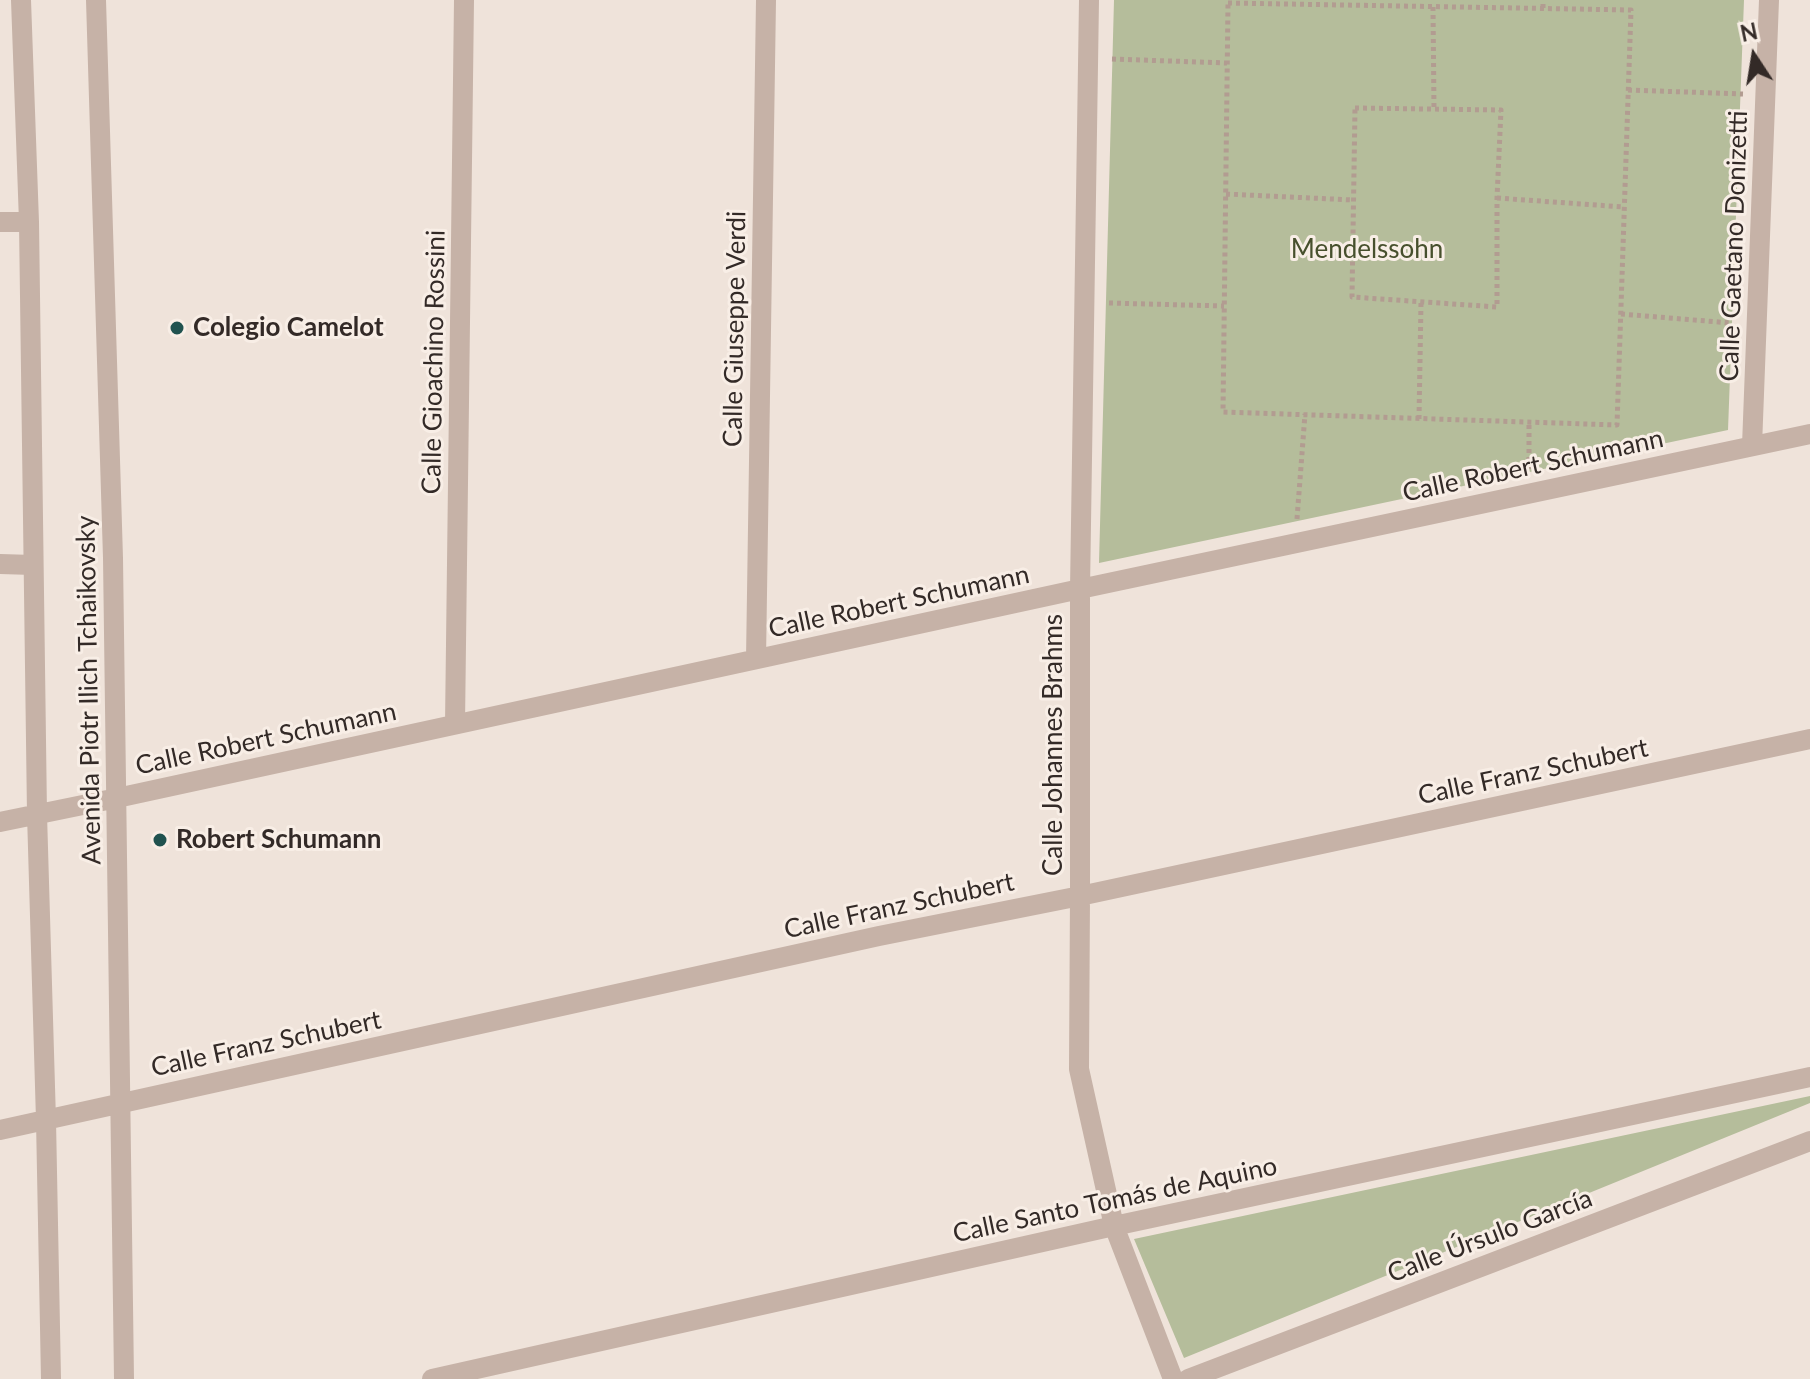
<!DOCTYPE html>
<html>
<head>
<meta charset="utf-8">
<style>
	body { margin:0 }
	#map { position:relative; width:1810px; height:1379px; overflow:hidden; background:#efe3da; font-family:Lato,sans-serif }
	canvas { display:block }
	.north { position:absolute; left:1714px; top:16px; width:80px; height:80px; -webkit-text-stroke:6px #f8eee6; paint-order:stroke; rotate:348deg; font-size:22px; font-weight:700; line-height:32px; text-align:center; color:#332a27 }
	.north::after { content:''; display:block; margin:auto; width:28px; height:36px; background:#332a27; clip-path:polygon(50% 0,100% 100%,50% 72%,0 100%) }
</style>
</head>
<body>
<div id="map">
<canvas width="1810" height="1379"></canvas>
<div class="north">N</div>
</div>
<script>
const c = document.querySelector('canvas').getContext('2d');
c.lineJoin = 'round';
function paint(path, color) {
  c.fillStyle = color;
  c.fill(path, 'evenodd');
}
function toPath(rows) {
  const path = new Path2D();
  for (const r of rows) {
    path.moveTo(r[0], r[1]);
    for (let i = 2; i < r.length; i += 2) path.lineTo(r[i], r[i + 1]);
  }
  return path;
}
function strokePath(path, color, width, dash) {
  c.strokeStyle = color;
  c.lineWidth = width;
  c.lineCap = dash ? 'butt' : 'round';
  c.setLineDash(dash || []);
  c.stroke(path);
}
function write(font, color, halo, rows, align = 'center') {
  c.font = font + ' Lato,sans-serif';
  c.lineWidth = 6;
  c.setLineDash([]);
  c.textBaseline = 'middle';
  c.strokeStyle = halo;
  c.fillStyle = color;
  for (const [text, x, y, turn = 0] of rows) {
    c.save();
    c.translate(x, y);
    c.rotate((+turn || 0) * Math.PI / 180);
    c.textAlign = isNaN(turn) ? turn : align;
    if (halo) c.strokeText(text, 0, 0);
    c.fillText(text, 0, 0);
    c.restore();
  }
}
paint(toPath([
	[1114,0,1744,0,1728,430,1099,563],
	[1810,1096,1810,1103,1184,1358,1134,1239]
]), '#b5bd9b');
strokePath(toPath([
	[1228,3,1631,10,1617,425,1223,412,1228,3],
	[1433,7,1434,110],
	[1543,8,1543,0],
	[1112,59,1227,63],
	[1628,90,1743,94],
	[1355,108,1501,110,1497,198,1497,307,1352,297,1355,108],
	[1226,194,1353,200],
	[1497,198,1624,207],
	[1109,303,1224,306],
	[1621,314,1731,323],
	[1419,419,1421,302],
	[1529,469,1529,422],
	[1297,519,1305,414]
]), '#b29c91', 5, [4, 4]);
strokePath(toPath([
	[21,0,29,222,37,814,46,1120,51,1379],
	[96,0,113,558,124,1379],
	[1089,0,1080,589,1080,896,1079,1069,1114,1226,1173,1379],
	[0,222,29,222],
	[1752,446,1769,0],
	[0,564,33,565],
	[756,659,766,0],
	[455,724,464,0],
	[0,822,117,798,1080,589,1810,434],
	[0,1130,879,936,1080,896,1810,739],
	[432,1379,1114,1226,1810,1077],
	[1188,1379,1810,1141]
]), '#c6b2a7', 20);
for (const [x, y, r, color] of [
	[177,328,8,"#20524f"],
	[160,840,8,"#20524f"]
]) {
  const dot = new Path2D();
  dot.arc(x, y, r, 0, 2 * Math.PI);
  c.fillStyle = color;
  c.fill(dot);
  strokePath(dot, '#f8eee6', 3);
}
write('26px', '#332a27', '#f8eee6', [
	["Calle Gaetano Donizetti",1734,246,-88],
	["Calle Giuseppe Verdi",735,329,-89],
	["Calle Gioachino Rossini",434,362,-89],
	["Calle Robert Schumann",1533,466,-12],
	["Calle Robert Schumann",899,602,-12],
	["Avenida Piotr Ilich Tchaikovsky",89,690,-91],
	["Calle Robert Schumann",266,739,-12],
	["Calle Johannes Brahms",1054,745,-90],
	["Calle Franz Schubert",1533,772,-12],
	["Calle Franz Schubert",899,906,-12],
	["Calle Franz Schubert",266,1044,-12],
	["Calle Santo Tomás de Aquino",1115,1200,-12],
	["Calle Úrsulo García",1490,1236,-21]
]);
write('26px', '#47502d', '#f8eee6', [
	["Mendelssohn",1367,250]
]);
write('bold 26px', '#332a27', '#f8eee6', [
	["Colegio Camelot",193,328],
	["Robert Schumann",176,840]
], 'left');
</script>
</body>
</html>
